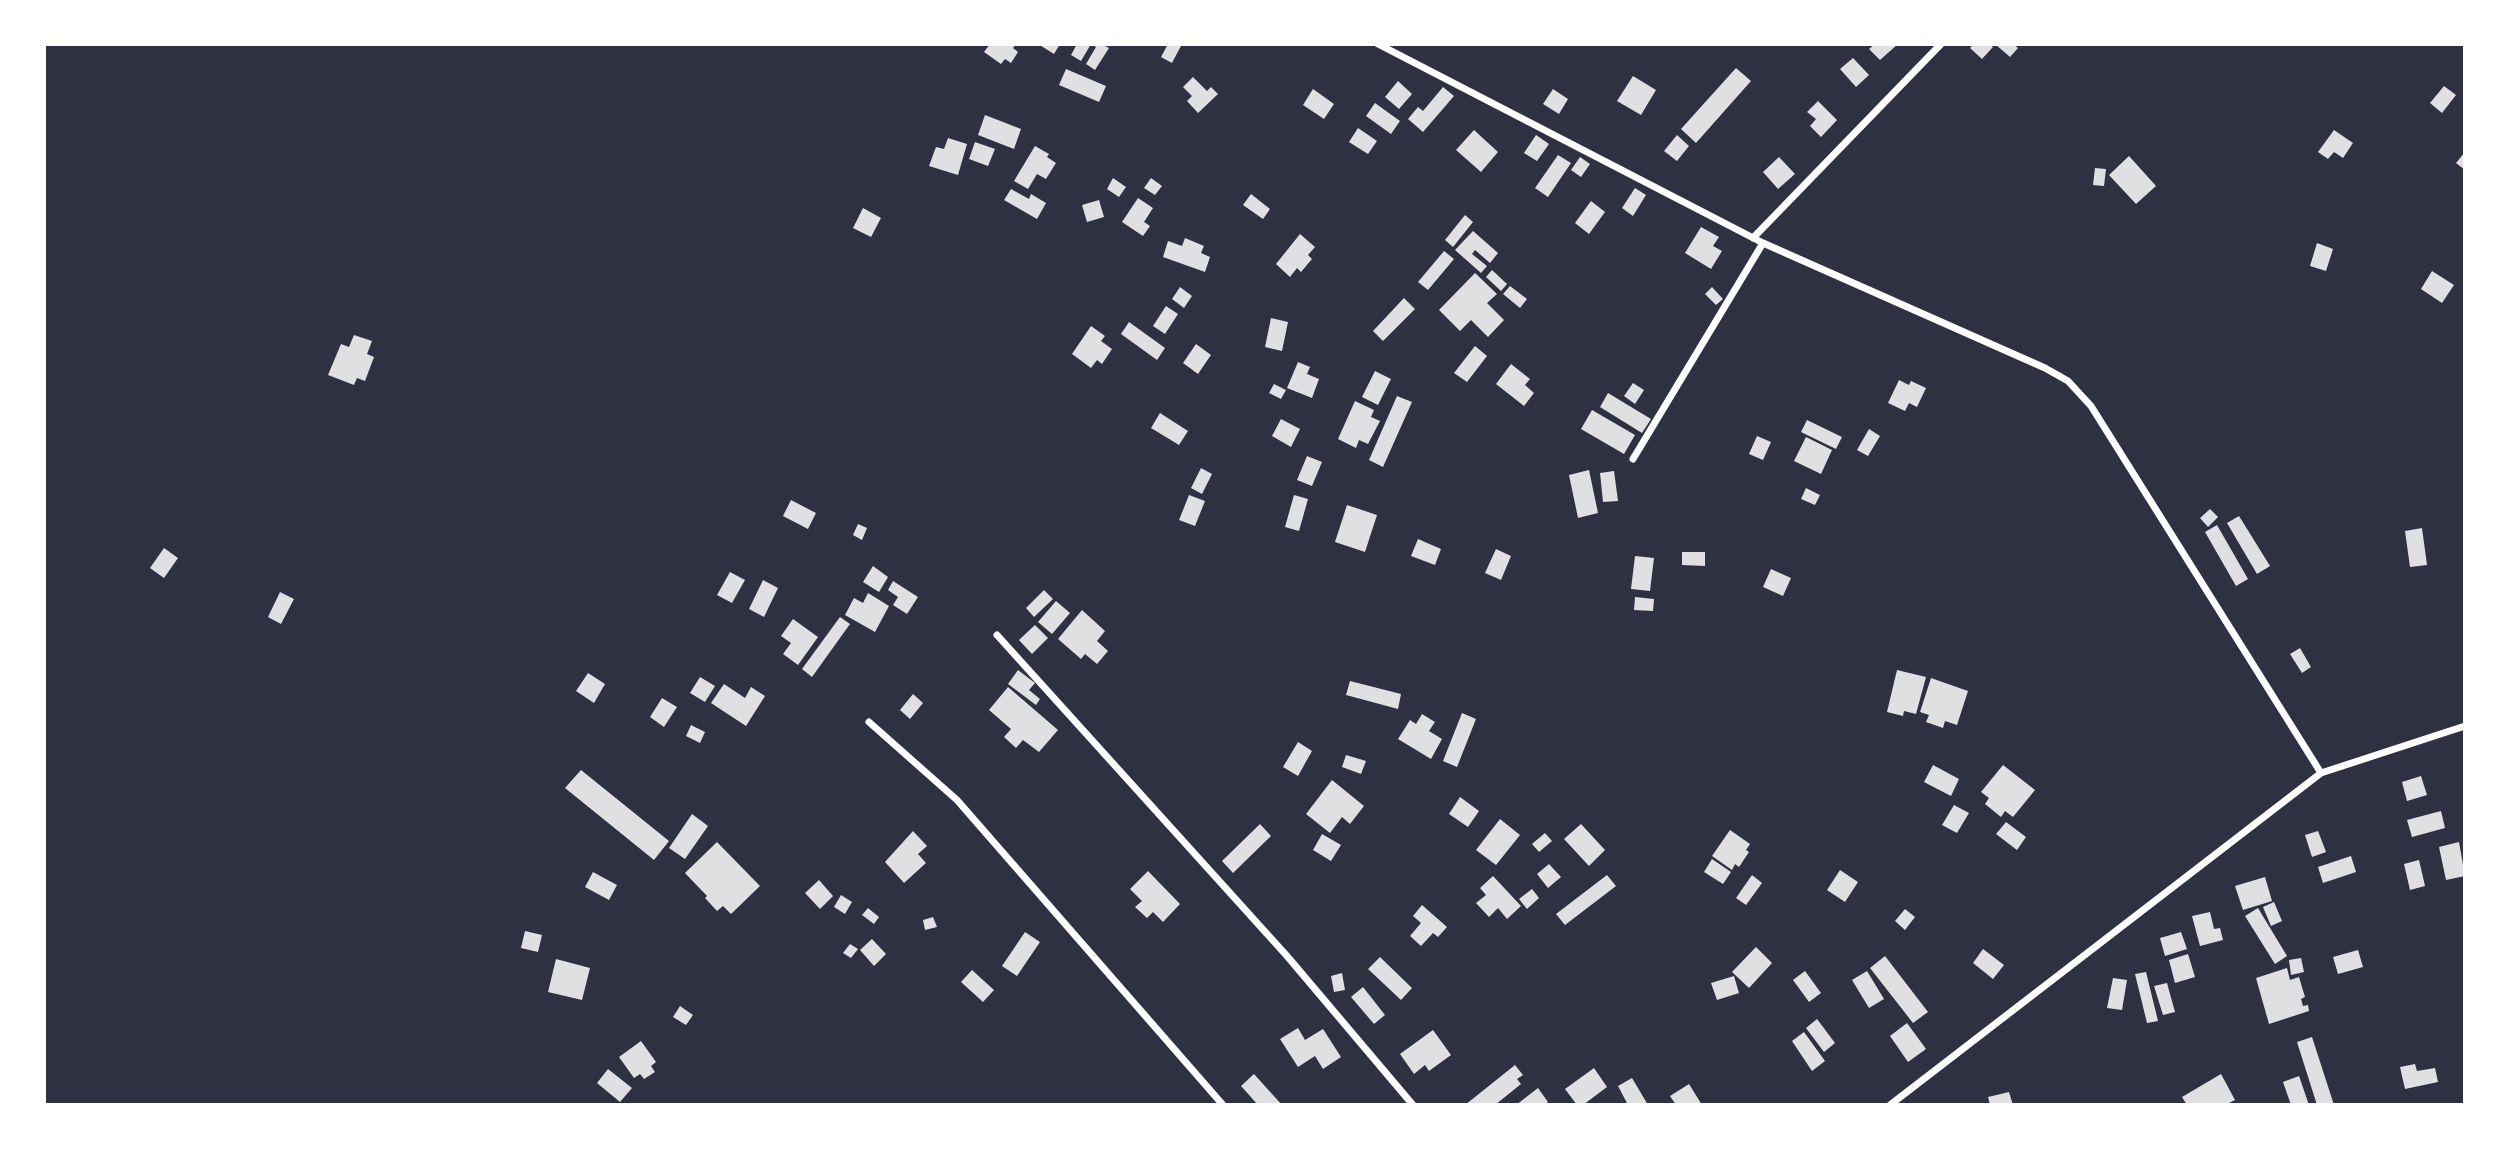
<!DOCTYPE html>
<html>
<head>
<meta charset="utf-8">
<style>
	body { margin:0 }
	#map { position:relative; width:2509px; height:1149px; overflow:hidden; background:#2d3142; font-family:Quicksand,sans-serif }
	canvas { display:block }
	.frame { position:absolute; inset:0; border:46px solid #fff; pointer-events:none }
</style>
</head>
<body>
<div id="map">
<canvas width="2509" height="1149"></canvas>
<div class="frame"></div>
</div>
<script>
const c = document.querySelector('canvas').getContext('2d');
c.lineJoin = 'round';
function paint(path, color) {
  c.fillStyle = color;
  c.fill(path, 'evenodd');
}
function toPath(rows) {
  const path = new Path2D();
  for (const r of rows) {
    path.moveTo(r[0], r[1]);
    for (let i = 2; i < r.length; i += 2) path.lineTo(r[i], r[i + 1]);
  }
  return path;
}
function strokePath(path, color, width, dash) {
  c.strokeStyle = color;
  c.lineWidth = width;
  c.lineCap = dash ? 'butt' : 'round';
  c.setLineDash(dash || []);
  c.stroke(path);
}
paint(toPath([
	[990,44,1016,44,1013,48,1018,52,1011,63,1005,59,1001,64,984,52],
	[1038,44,1060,44,1054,54],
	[1077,44,1101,44,1109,48,1095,70,1086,64,1096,47,1091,44,1081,61,1071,55],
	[1168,44,1182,44,1172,63,1161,57],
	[1875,44,1898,44,1880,60,1869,49],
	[1974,44,1989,44,1993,47,1982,59,1970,48],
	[1995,44,2013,44,2018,48,2010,57],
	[1853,58,1869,75,1856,87,1840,69],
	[1736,68,1751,81,1696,143,1681,129],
	[1066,69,1106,86,1099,102,1059,85],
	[1633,76,1656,90,1641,115,1617,101],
	[1193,77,1207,91,1211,87,1218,94,1198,113,1187,101,1192,96,1183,87],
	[1398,81,1412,94,1399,109,1385,97],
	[2444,86,2456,95,2442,113,2430,103],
	[1443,87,1454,96,1423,132,1408,119,1418,107,1423,111],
	[1313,89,1334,104,1324,119,1303,105],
	[1553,89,1568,99,1559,114,1543,104],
	[1818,101,1837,120,1821,137,1810,126,1816,119,1807,112],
	[1375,103,1400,121,1391,134,1366,116],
	[985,115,1021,129,1014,149,978,135],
	[1358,128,1377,141,1368,154,1349,142],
	[1474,130,1498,152,1481,172,1456,150],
	[2334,130,2353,143,2343,158,2334,152,2328,159,2318,152],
	[1536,135,1549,144,1537,161,1524,153],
	[1677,135,1689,146,1677,161,1664,151],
	[948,138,967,144,958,175,929,166,936,147,944,149],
	[975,142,995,149,988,166,969,159],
	[1035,146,1049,154,1047,157,1056,163,1046,179,1037,174,1028,189,1014,181],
	[2465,152,2465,170,2456,163],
	[1558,155,1571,163,1548,197,1535,188],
	[2129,156,2156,186,2136,204,2109,175],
	[1580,157,1590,164,1581,177,1571,170],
	[1779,157,1795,174,1778,189,1763,172],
	[2095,168,2106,169,2104,186,2093,185],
	[1113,178,1126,187,1119,197,1107,189],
	[1151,178,1162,186,1155,195,1144,188],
	[1635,188,1646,195,1633,216,1622,208],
	[1011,189,1029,199,1031,194,1046,203,1037,219,1004,200],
	[1251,194,1270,209,1263,219,1243,205],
	[1138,198,1153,208,1144,222,1150,226,1143,236,1122,222],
	[1099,200,1104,217,1087,222,1082,205],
	[1591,201,1605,212,1589,234,1575,223],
	[863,208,881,218,871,237,853,228],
	[1465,215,1473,222,1453,247,1445,240],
	[1701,227,1719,237,1713,246,1722,251,1711,269,1685,253],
	[1473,231,1498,253,1490,263,1475,250,1472,254,1487,266,1481,273,1455,250],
	[1300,234,1315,247,1308,255,1312,259,1301,272,1297,268,1290,277,1276,264],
	[1185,238,1204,246,1201,253,1210,257,1205,272,1163,257,1168,241,1182,246],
	[2317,243,2333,249,2326,271,2310,266],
	[1444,251,1454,259,1428,290,1418,282],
	[1492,270,1507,284,1501,291,1486,277],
	[2432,271,2454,285,2442,303,2421,289],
	[1475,273,1497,294,1487,303,1504,320,1488,337,1471,320,1460,331,1439,310],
	[1510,286,1527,299,1520,308,1503,294],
	[1180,287,1192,296,1184,308,1172,299],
	[1712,287,1723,299,1716,305,1705,294],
	[1404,298,1415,309,1383,341,1373,331],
	[1166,306,1178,314,1165,334,1153,326],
	[1271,318,1288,322,1282,351,1265,347],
	[1129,322,1165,348,1157,360,1121,334],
	[1091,326,1105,336,1101,341,1112,349,1102,364,1097,360,1091,368,1072,354],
	[354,335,372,341,367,354,374,357,365,381,357,378,354,385,328,375,341,344,349,347],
	[1196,344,1211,355,1198,374,1183,363],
	[1475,346,1487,356,1467,382,1454,373],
	[1298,362,1310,367,1307,374,1319,379,1312,398,1287,388],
	[1511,364,1530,379,1525,385,1534,393,1524,406,1496,384],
	[1375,371,1391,379,1378,405,1362,397],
	[1899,380,1909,385,1911,381,1926,388,1917,407,1909,403,1905,411,1888,403],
	[1633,383,1644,390,1635,404,1624,396],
	[1274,384,1286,390,1281,399,1269,393],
	[1608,393,1651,419,1642,433,1600,407],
	[1397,396,1412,402,1383,467,1369,460],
	[1355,401,1374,410,1371,417,1380,421,1368,444,1359,440,1356,448,1338,439],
	[1592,410,1635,435,1624,454,1581,429],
	[1160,413,1188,431,1179,445,1151,428],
	[1281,419,1300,429,1291,447,1272,436],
	[1807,420,1842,437,1836,449,1801,432],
	[1869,429,1880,436,1868,456,1857,450],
	[1757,436,1771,442,1763,460,1749,454],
	[1806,437,1832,450,1821,474,1794,461],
	[1307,456,1322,462,1312,486,1297,480],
	[1201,468,1212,474,1202,494,1191,488],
	[1589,470,1598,513,1578,518,1569,475],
	[1614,471,1618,501,1603,502,1600,473],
	[1806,488,1820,495,1815,505,1801,499],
	[1189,495,1205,501,1195,526,1179,520],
	[1294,495,1308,499,1299,531,1285,527],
	[791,500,816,513,808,529,783,516],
	[1347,505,1377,515,1365,552,1335,542],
	[2210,509,2218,517,2208,527,2200,518],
	[2239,516,2270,566,2257,574,2227,523],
	[858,524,867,528,862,540,853,535],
	[2217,525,2248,579,2236,586,2205,532],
	[2422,528,2427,565,2410,567,2405,531],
	[1418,539,1441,549,1435,565,1411,556],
	[164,548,178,558,164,578,150,568],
	[1496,549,1511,556,1501,580,1485,573],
	[1682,552,1705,552,1705,566,1682,565],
	[1635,556,1654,558,1650,591,1631,589],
	[873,566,888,577,879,592,863,582],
	[1771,569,1791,578,1783,596,1763,587],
	[730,572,745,580,732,603,717,595],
	[763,580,778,588,764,617,749,609],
	[893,581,918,597,907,614,893,605,898,597,888,590],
	[1044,590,1053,599,1034,617,1026,608],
	[280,592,294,599,281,624,268,617],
	[868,593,889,606,875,632,845,615,854,598,863,603],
	[1635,597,1654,599,1653,611,1634,610],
	[1056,601,1070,613,1052,634,1038,622],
	[1082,610,1105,631,1097,641,1108,651,1097,664,1085,654,1081,659,1058,639],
	[840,617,850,624,812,677,802,669],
	[793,619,818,637,798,665,783,654,791,643,781,636],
	[1035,625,1048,638,1032,654,1019,640],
	[2300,648,2311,667,2302,673,2290,654],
	[1018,670,1035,683,1029,690,1040,699,1036,705,1008,684],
	[1897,670,1926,677,1916,714,1904,711,1903,716,1887,712],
	[588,673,605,684,594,703,576,691],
	[700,677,715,686,705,702,690,693],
	[1931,678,1968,691,1957,725,1945,721,1943,728,1926,722,1929,715,1920,712],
	[1350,681,1401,694,1398,709,1346,695],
	[724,684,745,698,751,687,765,696,746,726,711,703],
	[1008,687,1058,730,1039,752,1023,740,1016,748,1004,737,1011,729,989,710],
	[913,694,923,703,910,719,900,710],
	[662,698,677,707,664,727,650,717],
	[1462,713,1476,719,1457,767,1443,761],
	[1422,714,1435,722,1429,731,1442,739,1431,759,1398,739,1410,720,1416,724],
	[691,725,705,732,700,743,686,736],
	[1298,742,1312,751,1298,776,1283,767],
	[1346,755,1366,761,1361,774,1342,767],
	[1933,765,1959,779,1951,796,1924,782],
	[2003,765,2035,790,2013,817,2005,811,2001,817,1985,804,1989,798,1981,792],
	[581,770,669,841,654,860,565,788],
	[2421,776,2427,795,2407,801,2402,782],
	[1332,780,1364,806,1350,824,1342,817,1330,833,1306,814],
	[1460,797,1479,811,1468,827,1449,814],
	[1954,805,1969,813,1957,833,1942,825],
	[2441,811,2445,828,2412,837,2407,820],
	[692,814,708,826,685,859,669,848],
	[1500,819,1520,835,1496,865,1476,850],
	[2006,822,2026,837,2017,850,1996,834],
	[1260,824,1271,836,1233,873,1222,861],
	[1581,824,1605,850,1589,866,1564,839],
	[1730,830,1750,844,1746,850,1749,852,1739,867,1735,864,1732,870,1712,856],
	[913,831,927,846,918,854,926,863,904,883,885,862],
	[2318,831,2326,852,2312,857,2305,835],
	[1545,833,1552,841,1539,852,1532,844],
	[1322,834,1341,845,1331,861,1313,850],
	[717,842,760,886,731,914,723,906,717,911,705,898,707,896,685,873],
	[2459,842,2465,876,2446,880,2439,847],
	[2351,856,2356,872,2323,883,2318,867],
	[1712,859,1731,872,1723,884,1704,872],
	[2419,860,2425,886,2410,890,2404,864],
	[1549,864,1561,877,1548,888,1537,874],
	[1840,870,1858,882,1845,902,1827,890],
	[1148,871,1180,904,1163,922,1153,912,1147,918,1135,907,1142,901,1130,889],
	[593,872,617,885,609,900,585,887],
	[1607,875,1616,886,1565,925,1556,914],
	[1752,875,1762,883,1746,905,1736,898],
	[1493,876,1521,906,1507,919,1498,908,1489,917,1476,903,1486,895,1480,888],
	[2265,877,2272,901,2243,910,2235,886],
	[819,880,833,896,820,909,805,893],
	[1532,889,1539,898,1527,909,1519,899],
	[841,895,852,902,845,914,834,907],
	[2274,902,2282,921,2271,926,2263,907],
	[1422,905,1447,927,1438,937,1433,933,1421,946,1410,936,1421,923,1413,916],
	[868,908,879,917,874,924,862,915],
	[2258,908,2287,956,2275,964,2245,916],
	[1905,909,1915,917,1905,930,1895,921],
	[2210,912,2214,929,2220,928,2223,940,2200,946,2192,916],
	[933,917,937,927,925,930,923,920],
	[525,931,542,935,538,952,521,948],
	[1025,932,1040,942,1017,976,1002,966],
	[2181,932,2187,949,2165,956,2160,938],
	[872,939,886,954,874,966,860,950],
	[850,944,858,949,851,958,843,953],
	[1756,947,1772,963,1749,988,1732,972],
	[1983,949,2004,965,1993,979,1973,963],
	[2358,950,2363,967,2338,974,2333,957],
	[2188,954,2195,977,2175,983,2169,960],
	[1885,956,1928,1012,1913,1023,1870,968],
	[1380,957,1412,988,1401,1000,1368,969],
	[2301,958,2304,972,2291,975,2289,960],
	[556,959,590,968,582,1000,548,992],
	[2287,968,2290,980,2299,977,2305,997,2301,999,2303,1006,2308,1005,2309,1011,2269,1024,2256,978],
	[972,970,994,990,983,1002,961,982],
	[1805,971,1821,993,1809,1002,1793,980],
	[1867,971,1884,999,1869,1008,1852,980],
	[2146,972,2158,1021,2147,1023,2135,974],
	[1342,973,1345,990,1334,992,1331,976],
	[1734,976,1739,993,1717,1000,1711,983],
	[2113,978,2127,980,2122,1010,2107,1008],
	[2167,983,2175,1012,2163,1015,2154,986],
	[1363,987,1385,1015,1374,1024,1351,997],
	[680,1006,693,1015,686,1025,673,1017],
	[1817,1019,1835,1043,1824,1052,1806,1028],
	[1907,1023,1926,1049,1908,1062,1890,1036],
	[1298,1028,1305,1040,1323,1029,1341,1057,1323,1069,1315,1056,1298,1067,1280,1039],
	[1433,1030,1451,1055,1429,1071,1425,1065,1414,1074,1400,1054],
	[1804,1032,1825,1061,1812,1071,1792,1041],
	[2312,1037,2334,1105,2317,1105,2297,1042],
	[641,1041,656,1062,651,1066,655,1072,644,1079,640,1074,634,1078,619,1057],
	[2415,1064,2417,1071,2435,1068,2438,1082,2405,1089,2400,1067],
	[1515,1065,1523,1075,1517,1079,1521,1084,1495,1105,1465,1105],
	[1594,1068,1607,1087,1583,1105,1577,1105,1565,1089],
	[608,1069,632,1088,620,1102,597,1083],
	[1254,1074,1282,1105,1258,1105,1241,1086],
	[2221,1074,2235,1100,2225,1105,2187,1105,2182,1097],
	[2299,1076,2309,1105,2291,1105,2283,1082],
	[1632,1078,1648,1105,1628,1105,1618,1086],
	[1689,1084,1702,1105,1676,1105,1670,1096],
	[1538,1088,1548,1102,1544,1105,1516,1105],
	[2009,1092,2013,1105,1990,1105,1988,1097]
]), '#e0e0e3');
strokePath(toPath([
	[1378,44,1763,243,2045,368,2068,381,2091,406,2321,773],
	[1753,238,1941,44],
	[1633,459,1763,243],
	[997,635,1287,956,1413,1105],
	[869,722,957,800,1223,1105],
	[1890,1105,2321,773,2465,726]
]), '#fff', 7);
</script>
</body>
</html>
